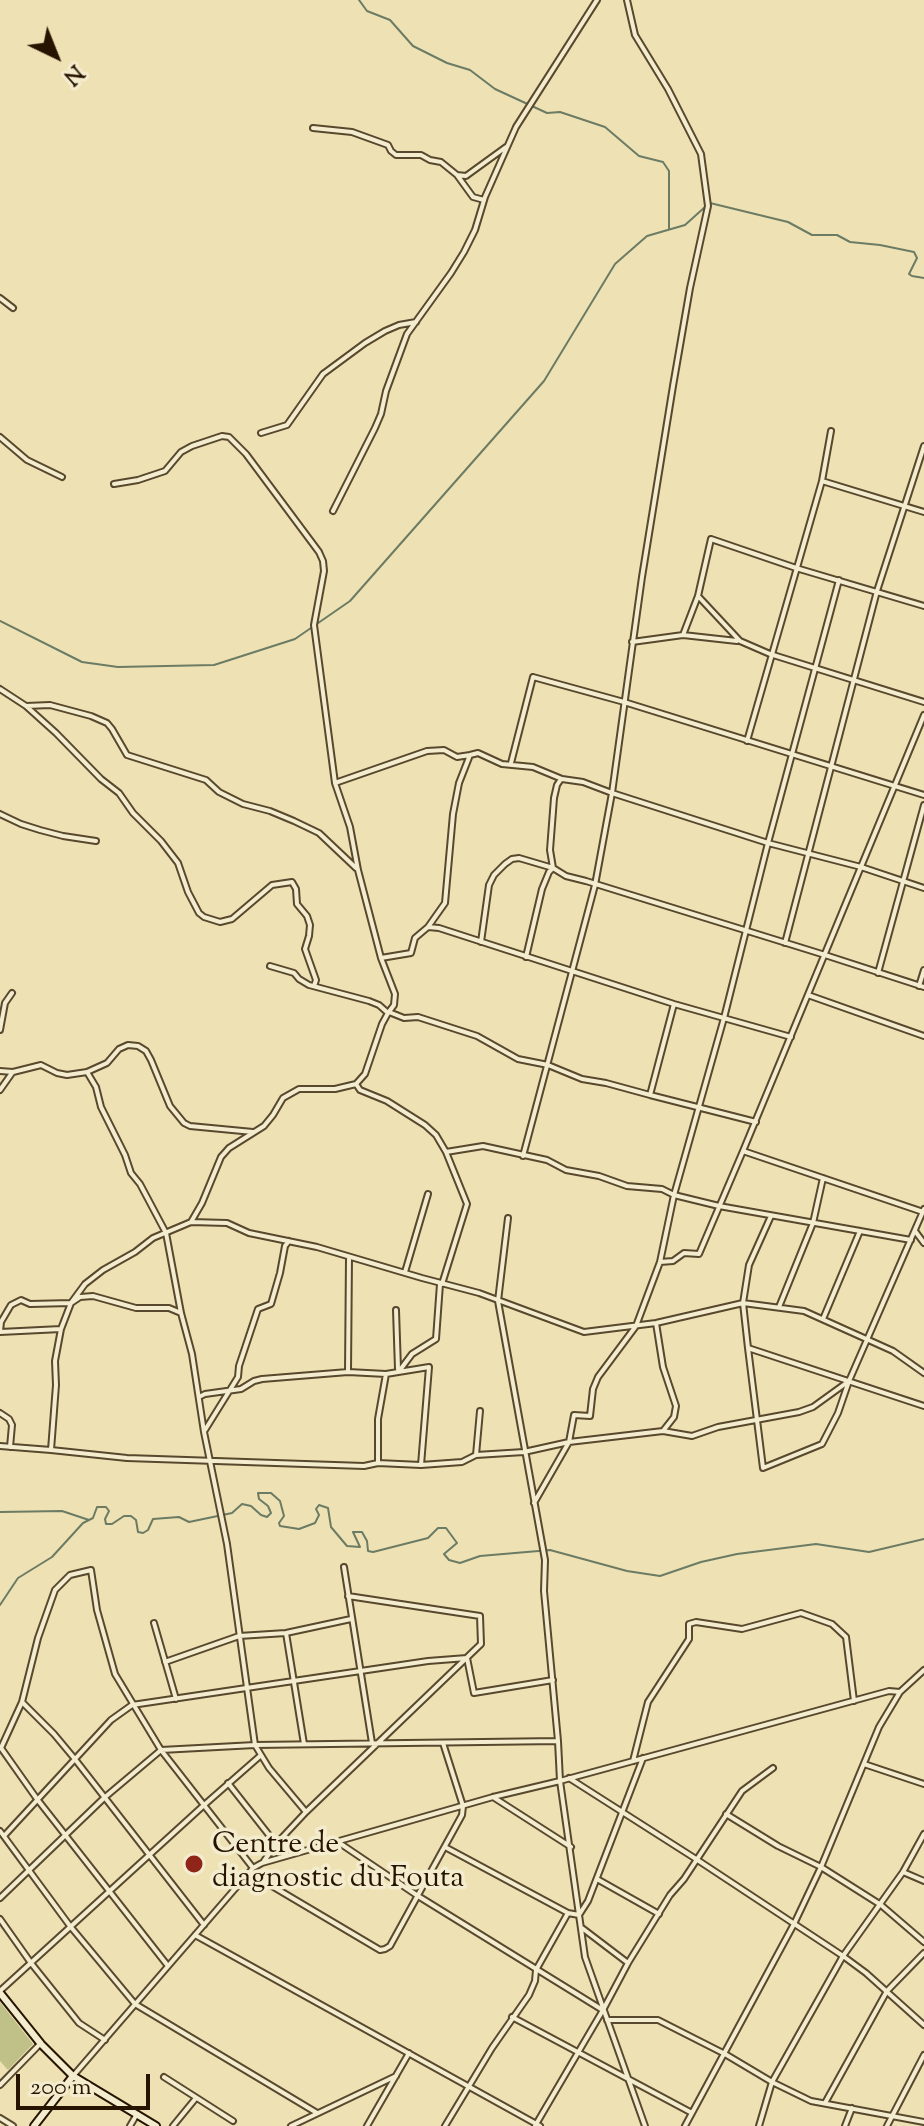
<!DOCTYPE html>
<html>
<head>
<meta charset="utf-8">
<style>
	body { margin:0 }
	#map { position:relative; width:924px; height:2126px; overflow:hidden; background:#eee2b4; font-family:"Sorts Mill Goudy",serif }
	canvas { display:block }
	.north { position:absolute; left:16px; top:16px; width:80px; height:80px; -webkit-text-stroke:6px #f4ecce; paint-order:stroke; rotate:137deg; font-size:22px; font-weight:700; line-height:32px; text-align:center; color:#261400 }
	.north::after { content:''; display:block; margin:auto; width:28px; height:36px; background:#261400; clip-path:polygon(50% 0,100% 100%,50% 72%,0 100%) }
	.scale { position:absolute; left:16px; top:2074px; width:134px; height:36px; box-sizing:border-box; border:4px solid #261400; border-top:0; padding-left:10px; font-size:24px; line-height:28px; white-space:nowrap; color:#261400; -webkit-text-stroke:6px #f4ecce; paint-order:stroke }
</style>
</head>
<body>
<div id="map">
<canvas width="924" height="2126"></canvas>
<div class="north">N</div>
<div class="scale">200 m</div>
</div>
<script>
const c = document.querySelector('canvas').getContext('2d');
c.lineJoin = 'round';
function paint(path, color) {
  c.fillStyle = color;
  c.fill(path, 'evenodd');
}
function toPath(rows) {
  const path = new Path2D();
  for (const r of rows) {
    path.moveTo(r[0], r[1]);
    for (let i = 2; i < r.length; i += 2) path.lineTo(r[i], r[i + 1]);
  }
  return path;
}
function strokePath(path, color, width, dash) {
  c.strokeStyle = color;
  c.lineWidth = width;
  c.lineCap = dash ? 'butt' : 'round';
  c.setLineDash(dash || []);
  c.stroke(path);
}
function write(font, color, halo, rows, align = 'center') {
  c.font = font + ' "Sorts Mill Goudy",serif';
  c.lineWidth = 7;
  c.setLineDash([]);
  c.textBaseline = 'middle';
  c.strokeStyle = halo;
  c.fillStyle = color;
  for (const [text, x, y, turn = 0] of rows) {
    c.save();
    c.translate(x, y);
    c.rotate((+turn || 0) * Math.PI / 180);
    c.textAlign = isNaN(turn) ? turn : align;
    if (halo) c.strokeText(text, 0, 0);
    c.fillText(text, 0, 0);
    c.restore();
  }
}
paint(toPath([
	[0,2002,33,2044,8,2070,0,2061]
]), '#c0c188');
strokePath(toPath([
	[359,0,367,11,390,20,413,46,447,63,470,70,495,89,547,113,560,112,605,127,639,156,663,162,669,171,669,229],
	[710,203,788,222,812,235,837,235,850,242,880,245,914,252,917,258,909,274,912,276,924,278],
	[0,621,82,662,118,667,214,665,295,639,350,601,544,381,615,264,647,236,685,225,705,207],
	[0,1512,62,1511,89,1520],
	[0,1605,18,1578,52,1557,83,1523,93,1518,97,1507,106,1507,109,1511,105,1519,106,1524,112,1524,124,1516,131,1516,136,1520,138,1532,143,1533,148,1530,153,1519,179,1517,189,1522,232,1513,242,1504,251,1506,261,1515,267,1517,271,1513,268,1506,259,1499,258,1493,271,1493,280,1501,284,1516,279,1523,280,1526,299,1529,315,1523,319,1515,316,1509,319,1505,328,1508,331,1527,347,1546,360,1547,353,1532,362,1532,367,1541,368,1551,373,1552,428,1538,438,1528,446,1528,457,1543,444,1554,449,1560,460,1563,480,1556,550,1550,627,1571,660,1576,701,1562,737,1554,816,1544,869,1552,924,1539]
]), '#6c7b64', 2);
const street = toPath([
	[313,128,352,132,388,145,391,151,396,155,421,155,430,160,441,162,457,175,466,176,506,147],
	[457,175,473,197,484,200],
	[0,298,13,308],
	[261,433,287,425,323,374,365,343,385,331,399,325,416,322],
	[0,437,27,460,62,477],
	[822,481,924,512],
	[114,484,138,480,165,471,181,452,192,446,222,436,229,437,246,454,319,552,323,561,324,571,314,625,335,783,350,827,358,870,381,958],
	[333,511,375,428,381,414,386,391,407,334,451,273,464,252,475,230,485,197,516,127,597,0],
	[839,580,768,843,724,1018,674,1195,719,1206,911,1240],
	[698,596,740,641,770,654,924,702],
	[683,635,698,596,711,539,796,568,924,606],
	[632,642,683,635,737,641],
	[0,689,26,706,50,705,91,716,107,723,112,729,127,755,206,780,219,792,243,804,270,811,294,821,319,833,356,868],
	[26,706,56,733,101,779,119,793,133,813,161,841,178,863,188,892,199,913,204,917,220,922,232,919,272,885,292,882,296,889,297,904,307,916,310,925,309,936,305,949,316,980,314,986],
	[747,741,822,481,831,431],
	[511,763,533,677,624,702,924,795],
	[561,779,557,785,554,798,550,850,553,868,566,876,586,881,825,955,924,987],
	[335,783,427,751,444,750,457,757,470,755],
	[0,814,21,824,40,830,63,836,96,841],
	[481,942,489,885,494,875,505,864,512,859,519,858,553,868,549,872,542,889,526,957],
	[785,943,877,591,924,446],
	[270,966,294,973,299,979,309,985,369,1001,379,1005,388,1013,394,1005,395,994,381,958,411,953,415,938,428,927],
	[878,973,924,805],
	[919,986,924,970],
	[808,995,924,1036],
	[674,1004,650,1095,756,1122],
	[389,1012,404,1018,418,1017,477,1036,518,1059,548,1065,582,1079,606,1083,650,1095],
	[0,1030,5,1003,12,993],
	[791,1037,674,1004,439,928,428,927,445,903,453,814,459,783,470,755,478,753,502,764,533,767,562,779,583,782,612,793,768,843,861,867,924,888],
	[0,1071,13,1072,41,1065,57,1073,67,1075,87,1072,96,1087,101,1107,125,1155,131,1173,140,1184,166,1233,181,1313,192,1354,204,1432,227,1544,255,1745,269,1768,306,1812],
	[87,1072,107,1063,119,1049,128,1045,138,1046,146,1051,151,1060,170,1106,184,1123,190,1126,253,1132],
	[356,1084,360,1090,387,1101,425,1125,436,1135,446,1152,467,1204,442,1284],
	[0,1090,12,1073],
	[743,1151,924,715],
	[446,1152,483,1146,547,1160,566,1170,599,1176,627,1186,662,1189,674,1195,660,1262],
	[523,1156,595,885,612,793,642,577,673,386,690,288,708,206,701,154,668,89,635,35,627,0],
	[771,1216,749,1265,743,1303,748,1348,924,1406],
	[508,1218,498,1301,545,1560,544,1591,558,1741,560,1781,585,1957,645,2126],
	[191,1222,202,1203,221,1157,229,1148,264,1126,273,1115,283,1098,299,1089,335,1089,356,1084,365,1074,382,1024,388,1013],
	[915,1231,924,1243],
	[405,1272,428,1194],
	[779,1307,813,1223,823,1178],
	[396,1310,398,1369],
	[823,1319,860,1231],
	[656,1323,663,1367,676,1406,674,1417,663,1431],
	[0,1331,1,1322,11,1305,21,1300,30,1304,71,1303,80,1297,93,1296,136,1308,169,1308,181,1313],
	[0,1332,61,1329],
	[748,1348,763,1468,822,1444,838,1413,849,1381,924,1209],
	[400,1370,412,1354,436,1339,440,1284],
	[348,1372,349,1257],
	[849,1381,813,1407,799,1412,718,1427,692,1436,663,1431,569,1442,524,1452,476,1455,462,1462,421,1465,378,1463,364,1466,127,1458,51,1450,56,1385,55,1361,61,1329,71,1303,85,1284,103,1270,135,1252,153,1238,191,1222,227,1223,249,1233,317,1247,422,1278,479,1293,584,1332,656,1323,743,1303,804,1311,893,1351,924,1373],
	[199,1397,205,1394,241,1389,254,1381,262,1379,348,1372,386,1374,429,1367,421,1465],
	[0,1413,9,1419,12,1425,10,1447],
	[205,1430,238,1377,239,1366,258,1309,271,1304,280,1273,285,1246,289,1241],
	[0,1446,51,1450],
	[476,1455,480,1411],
	[378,1463,378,1419,386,1374],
	[534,1503,569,1442,574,1415,590,1416,593,1389,598,1377,636,1326,660,1262,673,1261,684,1253,699,1254,743,1151,923,1212],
	[344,1567,372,1743],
	[154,1623,176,1699],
	[286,1633,304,1744],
	[165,1662,239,1636,286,1633,351,1619],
	[22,1702,54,1734,74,1758,204,1925],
	[633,1761,648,1702,689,1639,689,1624,696,1622,742,1629,801,1613,832,1624,846,1637,854,1701],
	[864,1764,924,1784],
	[569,1778,696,1859,843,1956,866,1973,924,2025],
	[228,1783,276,1844],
	[493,1797,571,1847],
	[726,1814,778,1846,821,1867,881,1905,924,1942],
	[0,1831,70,1926,135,2004,317,2113],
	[4,1836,111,1720,132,1705,428,1661,467,1658,474,1693,553,1680],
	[338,1842,418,1896,601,2009],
	[445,1847,568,1913,579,1915,588,1901,643,1758],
	[264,1861,276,1844,306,1812,481,1644,480,1616,348,1596],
	[903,1872,924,1881],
	[250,1873,380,1950,385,1949,390,1946,462,1815,463,1806,443,1743],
	[597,1879,659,1914],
	[0,1898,104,1798,161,1750,255,1745,558,1741],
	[0,1919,31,1963,79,2023,105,2040],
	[582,1928,628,1963],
	[195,1935,540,2126],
	[168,1966,37,1799,1,1748,22,1702,38,1638,55,1590,70,1575,91,1570,97,1610,115,1674,161,1750,253,1868],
	[0,1991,203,1806,260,1756],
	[512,2017,692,2113],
	[607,2020,658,2020,725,2054,772,2082,811,2101,924,2122],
	[73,2076,253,1868,262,1863,493,1797,560,1781,889,1691,900,1692],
	[164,2077,233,2121],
	[0,2085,40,2044],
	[825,2103,887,1991,924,1953],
	[0,2118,13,2126],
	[130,2126,137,2114],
	[173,2126,196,2098],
	[291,2126,396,2076],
	[367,2126,409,2053],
	[445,2126,492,2048,529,1995,535,1981,536,1970,568,1913],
	[535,2126,603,2010,628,1963,670,1895,684,1879,742,1791,773,1768],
	[685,2126,794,1924,821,1867,879,1727,900,1692,924,1670],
	[759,2126,772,2082,843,1956,903,1872,924,1834],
	[845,2126,852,2108],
	[887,2126,924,2055]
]);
const secondary = toPath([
	[0,1993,41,2044,73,2076,156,2126],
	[34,2126,73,2076]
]);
strokePath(street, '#58482d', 8);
strokePath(secondary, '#261400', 10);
strokePath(street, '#f4ecce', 4);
strokePath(secondary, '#f4ecce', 6);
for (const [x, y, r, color] of [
	[194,1864,10,"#8f2418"]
]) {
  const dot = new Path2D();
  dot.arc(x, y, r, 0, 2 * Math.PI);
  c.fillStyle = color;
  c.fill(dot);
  strokePath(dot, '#f4ecce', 3);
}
write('30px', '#261400', '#f4ecce', [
	["Centre de",212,1847],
	["diagnostic du Fouta",212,1881]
], 'left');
</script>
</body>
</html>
